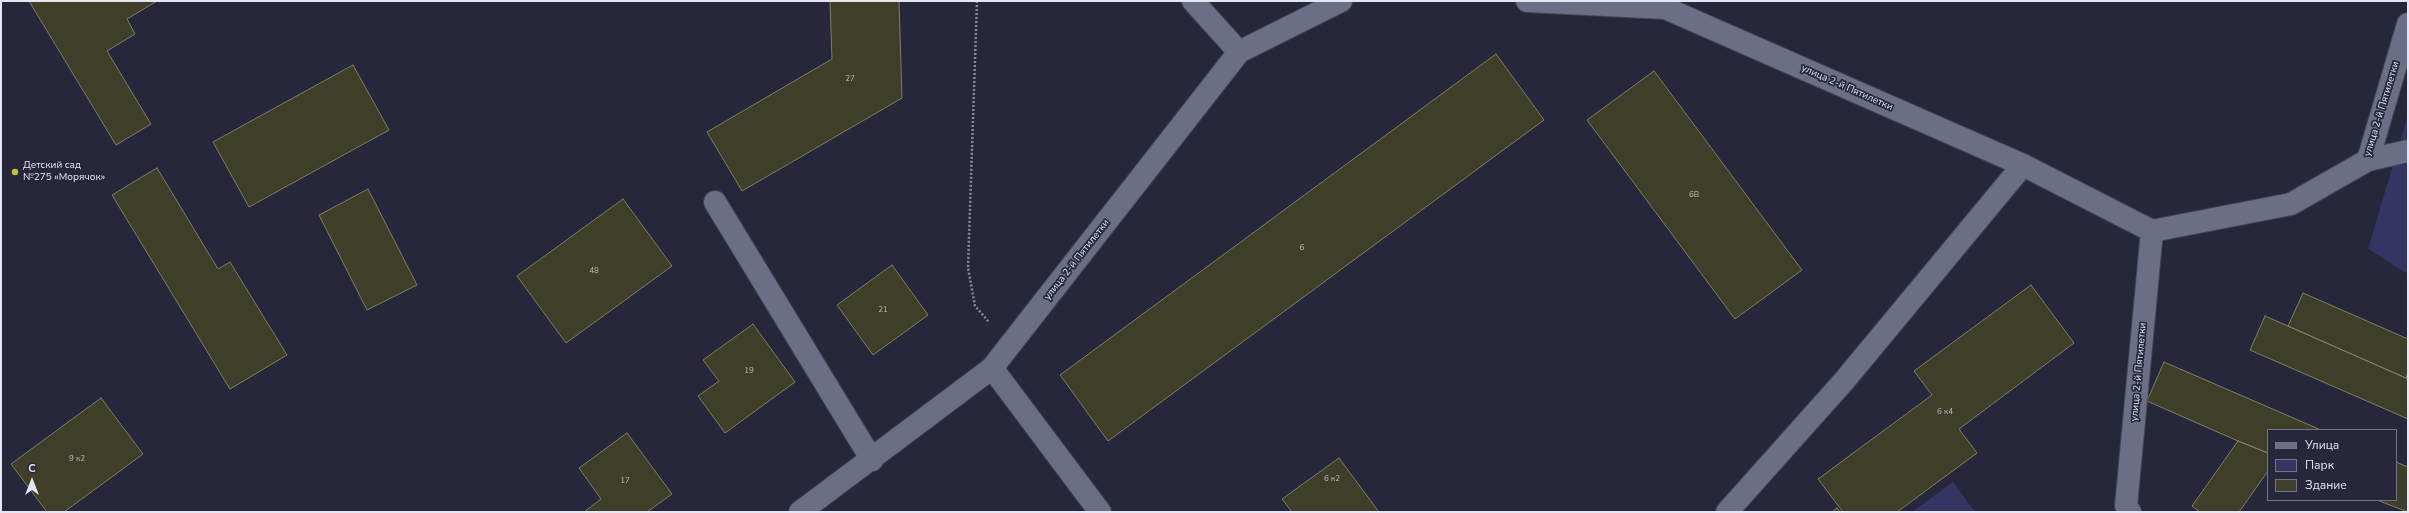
<!DOCTYPE html>
<html>
<head>
<meta charset="utf-8">
<style>
	body { margin:0 }
	#map { position:relative; width:2409px; height:513px; overflow:hidden; background:#26273b; font-family:"Nunito Sans",sans-serif }
	canvas { display:block }
	.frame { position:absolute; inset:0; border:2px solid #e5e6f4; pointer-events:none }
	.legend { position:absolute; left:2267px; top:429px; width:130px; height:72px; box-sizing:border-box; background:#26273b; border:1px solid #727385; margin:0; padding:5px 7px; list-style:none; font-size:12px; color:#e5e6f4 }
	.legend li { display:flex; align-items:center; gap:8px; height:20px }
	.legend b { width:20px; border:1px solid #727385 }
	.north { position:absolute; left:12px; top:461px; width:40px; height:40px; -webkit-text-stroke:3px #26273b; paint-order:stroke; rotate:0deg; font-size:11px; font-weight:700; line-height:16px; text-align:center; color:#e5e6f4 }
	.north::after { content:''; display:block; margin:auto; width:14px; height:18px; background:#e5e6f4; clip-path:polygon(50% 0,100% 100%,50% 72%,0 100%) }
</style>
</head>
<body>
<div id="map">
<canvas width="2409" height="513"></canvas>
<div class="frame"></div>
<ul class="legend">
<li><b style="height:5px;background:#6c6e86"></b>Улица</li>
<li><b style="height:11px;background:#343563"></b>Парк</li>
<li><b style="height:11px;background:#3f3e28"></b>Здание</li>
</ul>
<div class="north">С</div>
</div>
<script>
const c = document.querySelector('canvas').getContext('2d');
c.lineJoin = 'round';
function paint(path, color) {
  c.fillStyle = color;
  c.fill(path, 'evenodd');
}
function toPath(rows) {
  const path = new Path2D();
  for (const r of rows) {
    path.moveTo(r[0], r[1]);
    for (let i = 2; i < r.length; i += 2) path.lineTo(r[i], r[i + 1]);
  }
  return path;
}
function strokePath(path, color, width, dash) {
  c.strokeStyle = color;
  c.lineWidth = width;
  c.lineCap = dash ? 'butt' : 'round';
  c.setLineDash(dash || []);
  c.stroke(path);
}
function write(font, color, halo, rows, align = 'center') {
  c.font = font + ' "Nunito Sans",sans-serif';
  c.lineWidth = 3.5;
  c.setLineDash([]);
  c.textBaseline = 'middle';
  c.strokeStyle = halo;
  c.fillStyle = color;
  for (const [text, x, y, turn = 0] of rows) {
    c.save();
    c.translate(x, y);
    c.rotate((+turn || 0) * Math.PI / 180);
    c.textAlign = isNaN(turn) ? turn : align;
    if (halo) c.strokeText(text, 0, 0);
    c.fillText(text, 0, 0);
    c.restore();
  }
}
paint(toPath([
	[2408,115,2408,274,2368,249],
	[1953,482,1975,512,1912,512]
]), '#343563');
const building = toPath([
	[29,1,157,1,127,19,135,34,107,51,151,124,116,145,29,1],
	[830,1,899,1,902,98,742,191,707,132,832,59,830,1],
	[1496,54,1544,120,1108,441,1060,375,1496,54],
	[353,65,389,130,249,207,213,142,353,65],
	[1654,71,1802,270,1735,319,1587,120,1654,71],
	[157,168,218,269,230,262,287,355,230,389,112,195,157,168],
	[368,189,417,285,367,310,319,215,368,189],
	[623,199,672,266,566,343,517,276,623,199],
	[892,265,928,315,873,355,837,305,892,265],
	[2031,285,2074,343,1959,429,1977,453,1897,512,1843,512,1818,479,1932,395,1914,371,2031,285],
	[2303,293,2408,339,2408,372,2406,378,2288,326,2303,293],
	[2265,316,2408,379,2408,419,2250,350,2265,316],
	[753,324,795,382,725,433,698,396,719,381,703,360,753,324],
	[2164,362,2321,430,2268,430,2268,453,2238,441,2147,401,2164,362],
	[101,398,143,454,64,512,47,512,11,464,101,398],
	[627,433,672,494,647,512,584,512,601,499,579,468,627,433],
	[2238,441,2268,453,2268,471,2239,512,2200,512,2192,506,2238,441],
	[1339,458,1379,512,1292,512,1282,499,1339,458],
	[2396,462,2408,467,2408,512,2377,500,2396,500,2396,462],
	[1837,508,1840,512,1832,512,1837,508]
]);
paint(building, '#3f3e28');
strokePath(building, '#7f7f66', 1);
const service = toPath([
	[2368,160,2408,151],
	[992,368,1100,512],
	[1727,512,1844,381,2023,165]
]);
const minor = toPath([
	[1193,1,1239,52],
	[1527,1,1665,8,2023,165,2152,231,2126,506,2130,512],
	[715,202,872,460],
	[2152,231,2291,204,2368,160,2408,24],
	[800,512,992,368,1239,52,1341,1]
]);
strokePath(service, '#424354', 24);
strokePath(minor, '#424354', 24);
strokePath(toPath([
	[977,1,968,268,975,306,989,322]
]), '#88899a', 2.5, [2, 2]);
strokePath(service, '#6c6e86', 22);
strokePath(minor, '#6c6e86', 22);
for (const [x, y, r, color] of [
	[15,172,4,"#c2bd3f"]
]) {
  const dot = new Path2D();
  dot.arc(x, y, r, 0, 2 * Math.PI);
  c.fillStyle = color;
  c.fill(dot);
  strokePath(dot, '#26273b', 1.5);
}
write('8px', '#bcbcc1', null, [
	["27",850,79],
	["6В",1694,195],
	["6",1302,248],
	["48",594,271],
	["21",883,310],
	["19",749,371],
	["6 к4",1945,412],
	["9 к2",77,459],
	["6 к2",1332,479],
	["17",625,481]
]);
write('10px', '#e5e6f4', '#26273b', [
	["улица 2-й Пятилетки",1847,88,24],
	["улица 2-й Пятилетки",2382,109,-73],
	["улица 2-й Пятилетки",1077,260,-52],
	["улица 2-й Пятилетки",2139,372,-85]
]);
write('10px', '#e5e6f4', '#26273b', [
	["Детский сад",23,166],
	["№275 «Морячок»",23,178]
], 'left');
</script>
</body>
</html>
